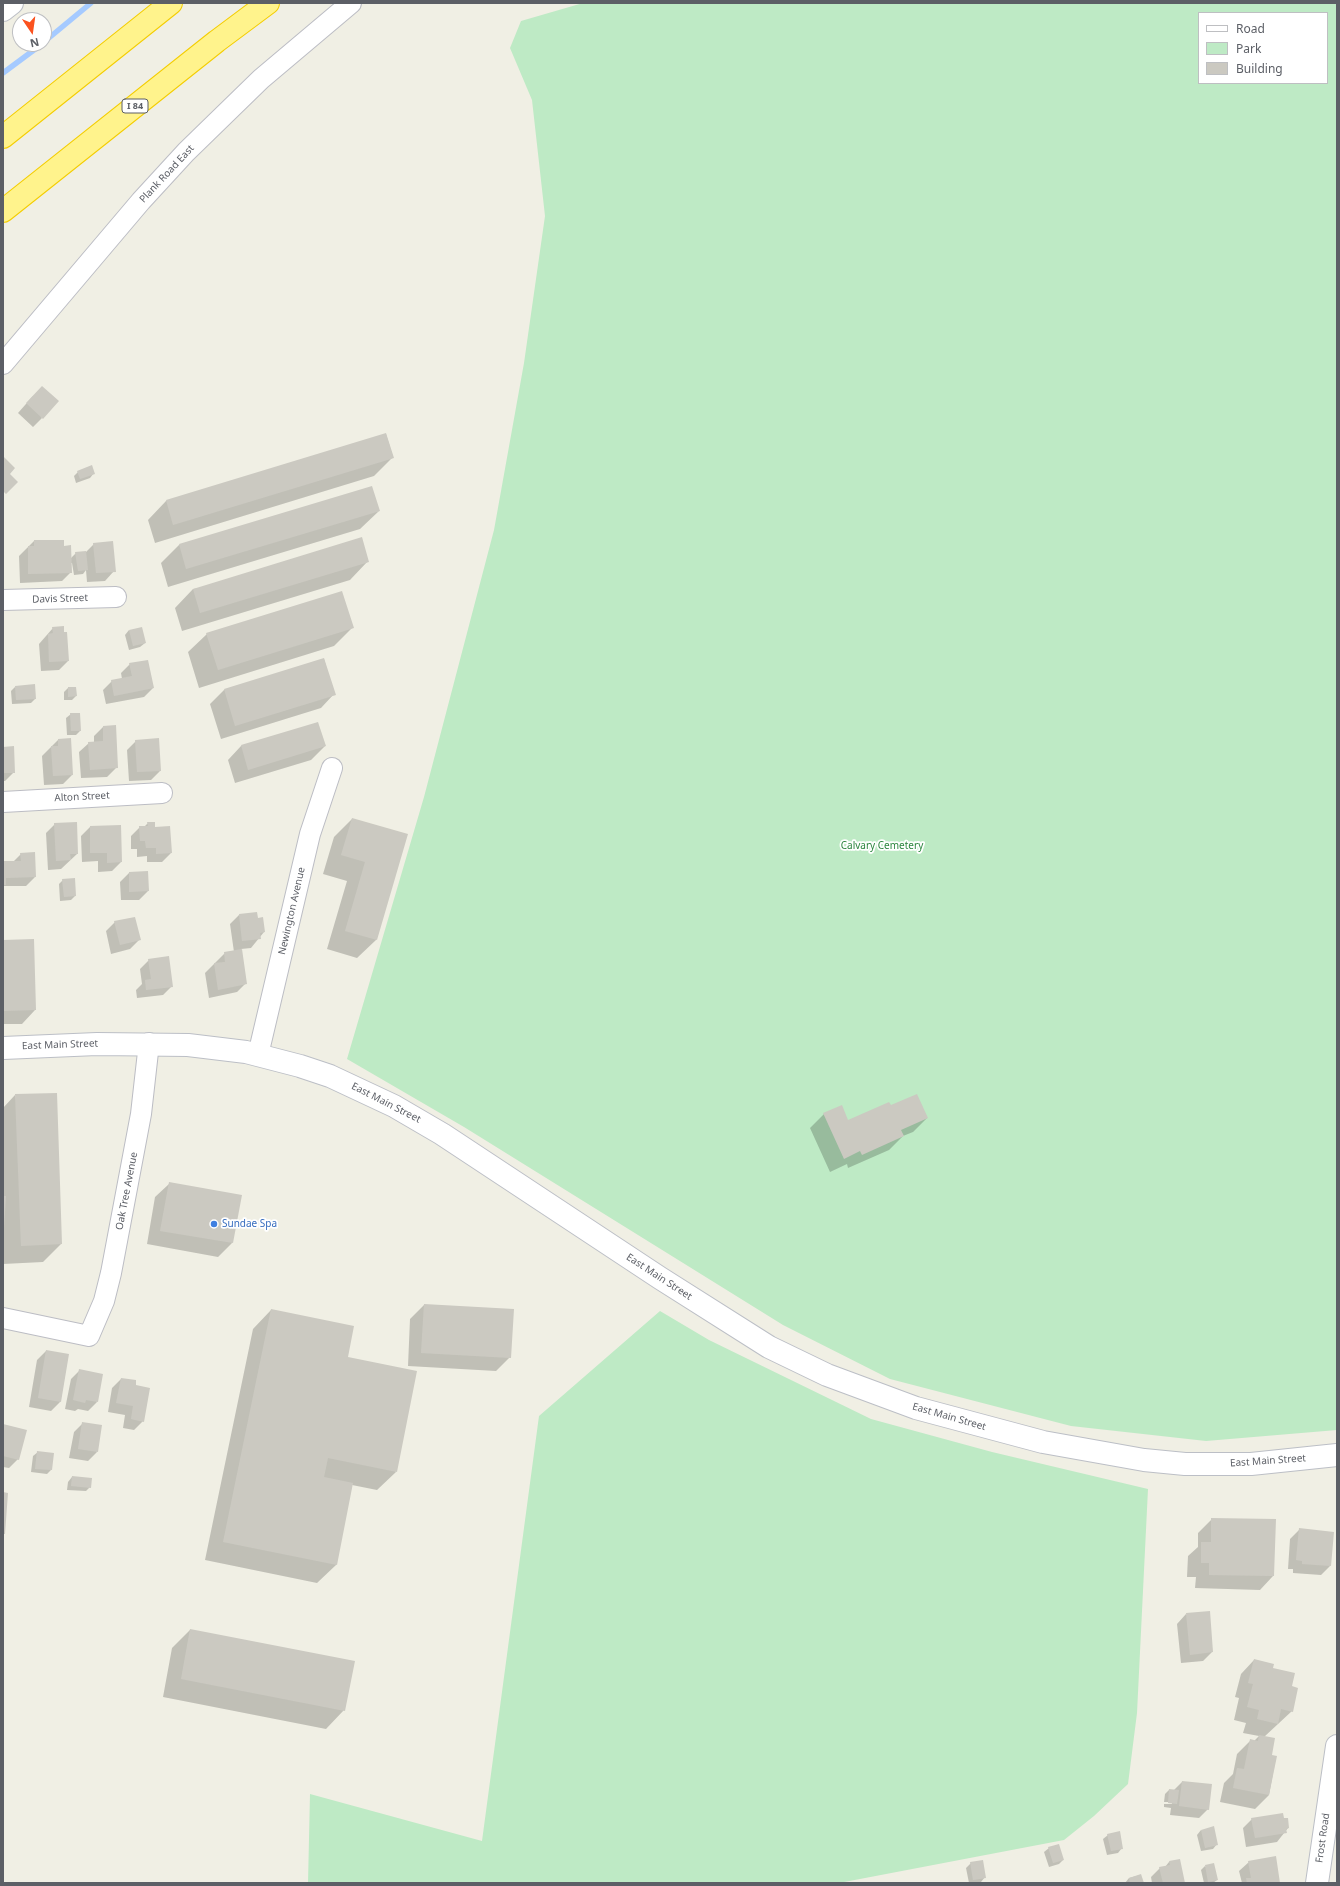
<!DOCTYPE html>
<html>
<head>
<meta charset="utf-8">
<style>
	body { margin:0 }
	#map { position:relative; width:1340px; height:1886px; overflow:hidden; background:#f0efe4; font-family:"Noto Sans",sans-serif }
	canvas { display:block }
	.frame { position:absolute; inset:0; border:4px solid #5c5f66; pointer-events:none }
	.legend { position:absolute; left:1198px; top:12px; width:130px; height:72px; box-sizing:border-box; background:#fff; border:1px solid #bebfc2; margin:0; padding:5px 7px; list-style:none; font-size:12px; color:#5c5f66 }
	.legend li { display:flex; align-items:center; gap:8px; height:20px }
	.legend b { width:20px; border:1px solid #bebfc2 }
	.north { position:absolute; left:12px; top:12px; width:40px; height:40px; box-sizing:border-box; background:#fff; border:1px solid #bebfc2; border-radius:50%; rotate:167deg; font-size:11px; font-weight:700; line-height:16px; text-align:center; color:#5c5f66 }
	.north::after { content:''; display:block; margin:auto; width:14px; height:18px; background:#fb521f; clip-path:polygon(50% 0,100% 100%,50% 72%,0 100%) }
</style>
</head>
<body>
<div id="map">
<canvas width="1340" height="1886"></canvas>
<div class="frame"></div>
<ul class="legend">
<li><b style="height:5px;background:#fff"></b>Road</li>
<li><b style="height:11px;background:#beeac5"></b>Park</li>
<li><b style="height:11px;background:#cbc9c1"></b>Building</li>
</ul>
<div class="north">N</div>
</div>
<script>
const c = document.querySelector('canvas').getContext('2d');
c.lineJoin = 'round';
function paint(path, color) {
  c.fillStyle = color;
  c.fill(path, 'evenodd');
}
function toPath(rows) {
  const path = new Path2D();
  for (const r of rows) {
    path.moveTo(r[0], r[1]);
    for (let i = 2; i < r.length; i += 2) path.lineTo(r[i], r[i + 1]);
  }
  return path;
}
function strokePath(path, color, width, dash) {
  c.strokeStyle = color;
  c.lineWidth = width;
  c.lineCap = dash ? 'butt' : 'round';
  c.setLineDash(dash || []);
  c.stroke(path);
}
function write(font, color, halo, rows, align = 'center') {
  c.font = font + ' "Noto Sans",sans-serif';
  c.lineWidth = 3.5;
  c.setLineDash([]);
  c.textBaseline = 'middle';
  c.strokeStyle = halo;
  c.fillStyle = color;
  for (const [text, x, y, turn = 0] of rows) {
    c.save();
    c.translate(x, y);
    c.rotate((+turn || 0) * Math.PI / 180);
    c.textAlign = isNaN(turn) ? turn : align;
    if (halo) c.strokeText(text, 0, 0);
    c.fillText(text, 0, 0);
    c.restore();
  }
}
paint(toPath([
	[583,3,1335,3,1337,5,1337,1430,1206,1441,1071,1426,890,1379,783,1325,464,1127,347,1059,424,797,494,530,524,363,545,216,532,100,510,48,521,21],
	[1199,13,1327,13,1327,83,1199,83],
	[660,1311,709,1340,871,1419,992,1452,1148,1489,1137,1713,1128,1784,1094,1816,1064,1840,839,1883,308,1883,310,1794,482,1841,539,1416]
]), '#beeac5');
paint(toPath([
	[33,396,42,418,33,427,18,413],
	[386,434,393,457,374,476,155,543,148,520,166,501],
	[78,472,94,473,90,478,76,483,74,476],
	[379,511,360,529,168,587,161,563,179,545],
	[34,541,63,547,71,558,76,553,86,552,94,544,114,571,105,581,87,582,86,570,83,574,74,575,72,563,71,563,71,572,62,581,20,583,19,556],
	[368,561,350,580,182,631,175,608,193,589],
	[53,628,68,661,59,670,41,671,39,644],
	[352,628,334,646,199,688,188,652,207,634],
	[129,630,145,643,140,647,129,650,125,635],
	[324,659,334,694,321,708,221,739,210,704,224,690],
	[130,664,153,688,144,697,106,704,103,690,112,681,122,679,121,673],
	[15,687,35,699,31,703,12,704,11,691],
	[68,688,76,696,72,700,64,700,64,692],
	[71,714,80,731,76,735,67,735,66,718],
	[103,727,116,768,107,777,81,778,79,752,89,743,94,743,94,736],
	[58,740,72,775,63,784,44,785,42,756],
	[136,741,160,771,151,780,129,781,127,750],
	[241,746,325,746,311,760,235,783,228,760],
	[3,748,14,772,5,781,3,781],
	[352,819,407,835,376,940,357,958,327,949,347,881,323,874,334,837],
	[148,823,154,828,171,853,162,862,147,862,147,856,137,857,137,849,131,849,131,836,140,827,144,827],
	[55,824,77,854,61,869,48,870,46,833],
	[120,826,121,862,112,871,98,872,98,861,82,862,81,836,90,827],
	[21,854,35,877,26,886,3,886,3,862,13,862],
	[129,873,148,891,139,900,121,900,120,882],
	[63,880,75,896,71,900,60,901,59,884],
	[239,915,257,919,264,932,251,948,241,949,246,983,237,992,209,998,205,973,225,953,234,952,230,924],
	[115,922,139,940,130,949,111,954,106,931],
	[3,941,35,1010,22,1024,3,1024],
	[149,960,172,986,163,995,137,998,136,990,142,984,140,969],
	[15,1095,61,1244,43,1262,3,1264,3,1108],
	[890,1107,927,1118,913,1132,903,1136,889,1150,848,1168,847,1164,830,1172,810,1128,824,1114,848,1122],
	[169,1184,241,1196,232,1243,218,1257,147,1244,155,1197],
	[424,1305,510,1357,496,1371,408,1366,410,1319],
	[271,1310,396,1472,377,1490,352,1485,336,1565,317,1583,205,1560,253,1329],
	[46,1351,68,1355,60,1402,51,1411,29,1407,37,1360],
	[80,1370,97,1402,88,1411,78,1409,75,1411,65,1409,71,1379],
	[121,1379,143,1421,134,1430,123,1428,125,1415,108,1412,112,1388],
	[83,1423,97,1452,88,1461,69,1458,74,1432],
	[3,1425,18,1459,9,1468,3,1467],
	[38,1452,51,1470,47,1474,31,1472,33,1456],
	[72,1477,90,1487,86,1491,67,1490,68,1482],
	[1212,1519,1273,1576,1260,1590,1195,1588,1196,1577,1187,1577,1188,1556,1198,1547,1198,1533],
	[1299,1530,1333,1533,1330,1566,1321,1575,1293,1573,1293,1569,1288,1569,1290,1539],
	[1186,1614,1212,1652,1203,1661,1181,1663,1177,1624],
	[190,1630,344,1710,326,1729,163,1697,172,1648],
	[1254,1660,1272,1669,1291,1687,1292,1711,1264,1737,1271,1756,1276,1757,1269,1795,1255,1809,1220,1802,1224,1783,1233,1774,1237,1754,1251,1740,1254,1741,1259,1736,1243,1733,1246,1723,1234,1720,1239,1698,1235,1697,1241,1674],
	[1182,1782,1208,1809,1199,1818,1170,1815,1171,1808,1164,1807,1164,1804,1172,1804,1172,1802,1164,1802,1165,1794,1169,1790,1174,1790],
	[1252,1819,1283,1819,1288,1828,1277,1842,1246,1847,1243,1828],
	[1201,1830,1217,1844,1213,1849,1201,1851,1197,1835],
	[1108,1835,1122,1848,1118,1853,1107,1855,1103,1839],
	[1049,1848,1063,1860,1059,1864,1049,1867,1044,1852],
	[1179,1860,1184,1883,1152,1883,1151,1877,1160,1868,1165,1867,1169,1862],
	[1249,1862,1279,1883,1242,1883,1239,1871],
	[971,1863,985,1877,981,1882,969,1883,966,1868],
	[1205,1866,1217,1880,1213,1883,1204,1883,1201,1870],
	[1140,1875,1143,1883,1125,1883,1129,1878]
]), '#0003');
strokePath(toPath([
	[44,42,91,3],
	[3,73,42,44]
]), '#a5caff', 5.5);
paint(toPath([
	[42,386,59,401,43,419,26,403],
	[386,433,394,458,173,525,166,500],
	[3,456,15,468,10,474,18,482,6,494,3,491],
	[92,465,95,474,80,479,77,471],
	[372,486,380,511,186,569,179,544],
	[362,537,369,562,200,613,193,589],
	[34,540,64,540,64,546,71,545,72,573,28,574,28,546,34,546],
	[113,541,116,572,96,573,93,543],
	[86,551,88,570,78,571,75,552],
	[342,591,354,628,218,670,206,633],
	[64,626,64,632,67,632,69,661,49,662,48,634,53,633,52,627],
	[142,627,146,643,133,646,129,630],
	[324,658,336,695,235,726,224,689],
	[148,660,154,688,114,696,111,680,132,676,129,663],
	[35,684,36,699,16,700,15,686],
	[68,687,76,687,77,696,68,697],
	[70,713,80,713,81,731,71,731],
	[318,722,326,746,248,770,241,745],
	[116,725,118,768,90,770,88,742,103,741,103,726],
	[71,738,73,775,53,776,51,746,58,746,58,739],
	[159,738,161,771,137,772,135,740],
	[14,746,15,773,3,773,3,747],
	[352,818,408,834,377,940,345,931,365,862,341,855],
	[77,822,78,854,70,854,71,860,56,861,54,823],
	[147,822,155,822,155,827,170,826,172,853,156,854,156,848,146,848,145,841,140,841,139,826,148,826],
	[121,825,122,862,107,863,107,853,90,853,90,826],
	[35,852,36,877,6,878,6,885,3,885,3,861,21,861,20,853],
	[148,871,149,891,129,892,129,872],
	[75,878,76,896,64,897,62,879],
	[257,912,258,918,263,917,265,932,260,933,261,939,242,941,239,914],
	[135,917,141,940,120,945,114,921],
	[34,939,36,1010,3,1011,3,940],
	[242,949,247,984,218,990,214,963,225,962,224,952],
	[169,956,173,987,146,990,145,980,151,979,148,959],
	[57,1093,62,1244,21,1246,15,1094],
	[917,1094,928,1118,901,1130,904,1136,862,1155,860,1151,844,1159,823,1113,842,1105,848,1120,889,1102,891,1105],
	[169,1182,242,1195,233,1243,160,1231],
	[3,1196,6,1196,4,1227,3,1227],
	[424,1304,514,1309,511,1358,421,1353],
	[271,1309,354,1326,348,1357,417,1371,397,1472,328,1458,324,1477,353,1483,337,1565,223,1542],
	[46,1350,69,1354,61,1402,38,1398],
	[79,1369,103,1374,98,1402,86,1400,85,1403,73,1400],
	[121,1378,136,1380,136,1385,150,1388,144,1422,131,1419,133,1406,116,1403],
	[82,1422,102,1425,98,1452,78,1449],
	[3,1424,27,1430,19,1460,3,1456],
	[37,1451,54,1453,52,1470,35,1469],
	[72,1476,92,1478,91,1488,71,1486],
	[3,1492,8,1493,5,1534,3,1534],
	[1211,1518,1276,1519,1274,1576,1209,1575,1209,1563,1201,1563,1201,1542,1211,1542],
	[1299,1528,1334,1532,1331,1566,1302,1564,1302,1561,1296,1560],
	[1210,1611,1213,1652,1190,1655,1186,1613],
	[190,1629,355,1661,345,1711,181,1679],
	[1254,1659,1274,1664,1273,1668,1295,1673,1292,1686,1298,1688,1293,1712,1281,1709,1278,1724,1257,1719,1259,1710,1247,1707,1253,1684,1248,1683],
	[1259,1735,1275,1738,1272,1755,1277,1756,1269,1795,1233,1788,1237,1768,1244,1769,1250,1739,1258,1741],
	[1182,1781,1212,1784,1209,1810,1179,1806],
	[1169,1789,1179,1790,1177,1804,1168,1803],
	[1283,1813,1284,1818,1288,1818,1289,1828,1286,1829,1287,1833,1255,1838,1251,1818],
	[1214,1826,1218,1845,1205,1848,1201,1830],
	[1120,1831,1123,1849,1111,1851,1107,1834],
	[1059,1844,1064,1860,1053,1863,1048,1847],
	[1276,1856,1280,1883,1247,1883,1246,1878,1251,1878,1248,1861],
	[1180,1859,1185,1883,1163,1883,1159,1867,1170,1865,1169,1861],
	[983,1860,986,1878,973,1880,970,1862],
	[1214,1863,1218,1880,1208,1882,1205,1865],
	[1141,1874,1144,1883,1130,1883,1129,1878]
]), '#cbc9c1');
const minor = toPath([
	[3,364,141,201,186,152,261,79,351,3],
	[3,600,116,597],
	[3,802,162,793],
	[258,1055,310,834,332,768],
	[3,1318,89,1336,104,1301,111,1273,141,1114,149,1043]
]);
const secondary = toPath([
	[3,10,12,3],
	[3,1048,97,1044,188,1045,246,1052,300,1066,330,1076,394,1106,442,1134,660,1278,769,1347,827,1375,916,1408,1043,1442,1144,1460,1185,1464,1251,1464,1337,1455],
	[1317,1883,1337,1746]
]);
const motorway = toPath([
	[3,137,171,3],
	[3,211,217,41,268,3]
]);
strokePath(minor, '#bcbdc4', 22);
strokePath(secondary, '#bcbfc6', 24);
strokePath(motorway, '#f4cd00', 24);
strokePath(minor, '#fff', 20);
strokePath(secondary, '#fff', 22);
strokePath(motorway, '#fff38c', 22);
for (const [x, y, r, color] of [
	[214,1224,4,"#3f7fe0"]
]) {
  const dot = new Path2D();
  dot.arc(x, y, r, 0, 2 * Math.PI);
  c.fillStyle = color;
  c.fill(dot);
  strokePath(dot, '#fff', 1.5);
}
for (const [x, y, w] of [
	[135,106,26]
]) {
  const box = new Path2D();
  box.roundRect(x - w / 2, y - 7, w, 14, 3);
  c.fillStyle = '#fff';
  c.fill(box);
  strokePath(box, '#5c5f66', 1);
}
write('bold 9px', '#5c5f66', null, [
	["I 84",135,106]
]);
write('10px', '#5c5f66', '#fff', [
	["Plank Road East",167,174,-47],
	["Davis Street",60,599,-2],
	["Alton Street",82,797,-3],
	["Newington Avenue",292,911,-77],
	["East Main Street",60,1045,-2],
	["East Main Street",386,1103,27],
	["Oak Tree Avenue",127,1191,-79],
	["East Main Street",659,1277,33],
	["East Main Street",949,1417,16],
	["East Main Street",1268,1461,-4],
	["Frost Road",1323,1838,-82]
]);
write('10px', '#2c853e', '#fff', [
	["Calvary Cemetery",882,846]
]);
write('10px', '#366cbe', '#fff', [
	["Sundae Spa",222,1224]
], 'left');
</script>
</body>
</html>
